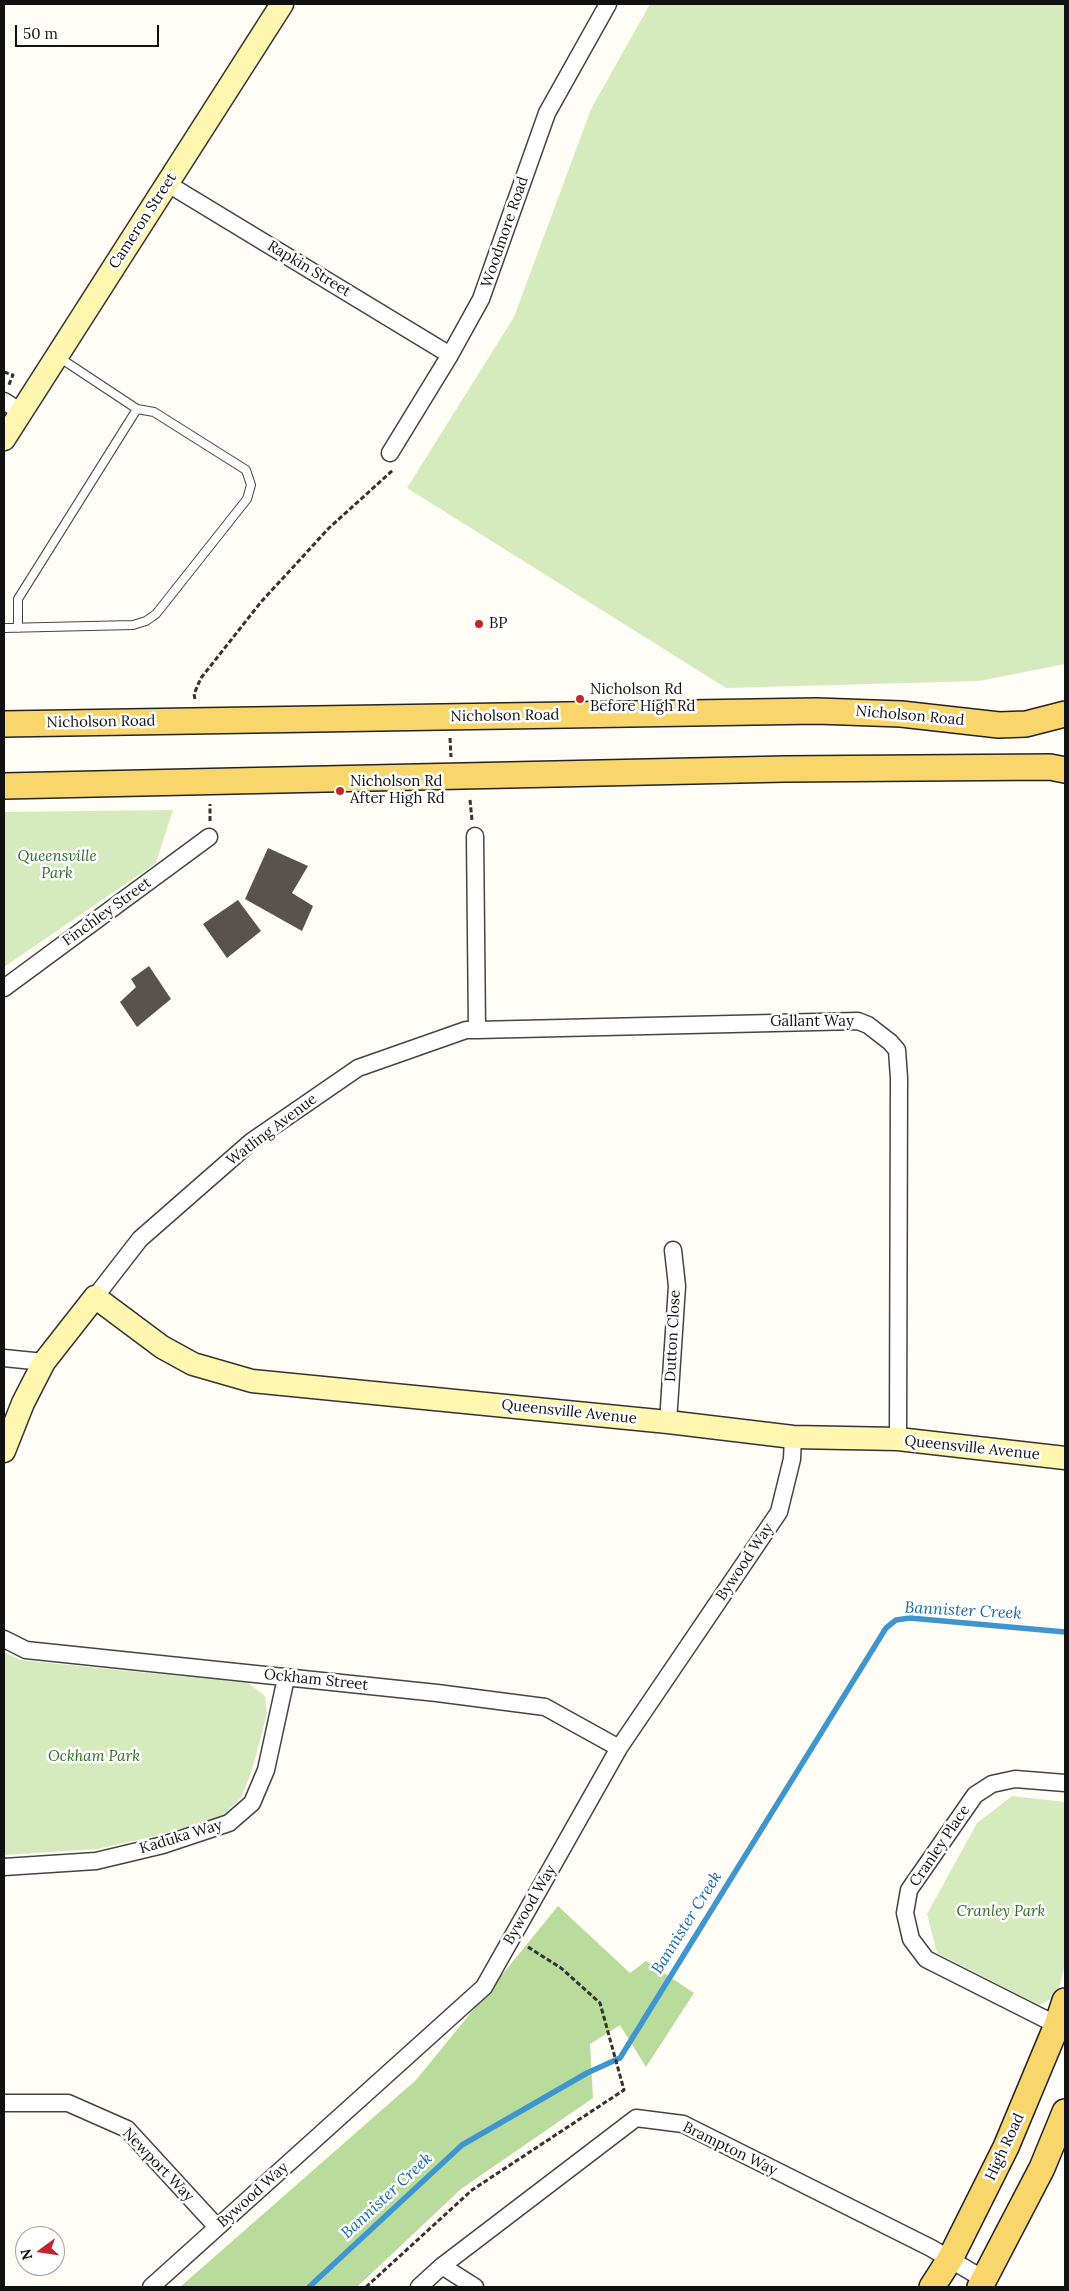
<!DOCTYPE html>
<html>
<head>
<meta charset="utf-8">
<style>
	body { margin:0 }
	#map { position:relative; width:1069px; height:2291px; overflow:hidden; background:#fffdf5; font-family:Lora,serif }
	canvas { display:block }
	.frame { position:absolute; inset:0; border:5px solid #111; pointer-events:none }
	.north { position:absolute; left:15px; top:2226px; width:50px; height:50px; box-sizing:border-box; background:#fff; border:1px solid #a0a0a0; border-radius:50%; rotate:256deg; font-size:14px; font-weight:700; line-height:20px; text-align:center; color:#111 }
	.north::after { content:''; display:block; margin:auto; width:18px; height:22px; background:#c4262e; clip-path:polygon(50% 0,100% 100%,50% 72%,0 100%) }
	.scale { position:absolute; left:15px; top:25px; width:144px; height:22px; box-sizing:border-box; border:2px solid #111; border-top:0; padding-left:6px; font-size:15px; line-height:18px; white-space:nowrap; color:#111; -webkit-text-stroke:4px #fff; paint-order:stroke }
</style>
</head>
<body>
<div id="map">
<canvas width="1069" height="2291"></canvas>
<div class="frame"></div>
<div class="north">N</div>
<div class="scale">50 m</div>
</div>
<script>
const c = document.querySelector('canvas').getContext('2d');
c.lineJoin = 'round';
function paint(path, color) {
  c.fillStyle = color;
  c.fill(path, 'evenodd');
}
function toPath(rows) {
  const path = new Path2D();
  for (const r of rows) {
    path.moveTo(r[0], r[1]);
    for (let i = 2; i < r.length; i += 2) path.lineTo(r[i], r[i + 1]);
  }
  return path;
}
function strokePath(path, color, width, dash) {
  c.strokeStyle = color;
  c.lineWidth = width;
  c.lineCap = dash ? 'butt' : 'round';
  c.setLineDash(dash || []);
  c.stroke(path);
}
function write(font, color, halo, rows, align = 'center') {
  c.font = font + ' Lora,serif';
  c.lineWidth = 5;
  c.setLineDash([]);
  c.textBaseline = 'middle';
  c.strokeStyle = halo;
  c.fillStyle = color;
  for (const [text, x, y, turn = 0] of rows) {
    c.save();
    c.translate(x, y);
    c.rotate((+turn || 0) * Math.PI / 180);
    c.textAlign = isNaN(turn) ? turn : align;
    if (halo) c.strokeText(text, 0, 0);
    c.fillText(text, 0, 0);
    c.restore();
  }
}
paint(toPath([
	[650,4,1065,4,1065,664,979,681,726,688,407,488,514,317,591,109],
	[173,810,156,863,4,967,4,812],
	[4,1652,20,1660,248,1683,265,1696,267,1714,252,1770,241,1798,221,1817,160,1835,97,1849,4,1855],
	[1012,1796,1065,1802,1065,1965,1057,1996,1039,2005,937,1953,927,1914,977,1823]
]), '#d5ebbd');
paint(toPath([
	[558,1906,630,1973,646,1961,694,1993,646,2067,620,2025,590,2044,593,2098,461,2189,357,2287,180,2287,416,2080]
]), '#b9dc9c');
strokePath(toPath([
	[309,2287,462,2145,587,2073,620,2058,886,1628,896,1620,910,1618,1065,1632]
]), '#3f96cf', 5.5);
paint(toPath([
	[268,848,308,866,292,893,313,906,302,931,245,899],
	[238,900,261,931,227,958,203,924],
	[149,966,171,999,137,1027,120,1002,136,987,131,979]
]), '#5a524d');
const lane = toPath([
	[4,628,133,625,146,621,156,614,247,499,251,485,246,470,154,412,137,409,60,358],
	[18,628,18,599,137,409]
]);
const street = toPath([
	[168,184,450,355],
	[4,401,21,412],
	[390,453,450,355,481,299,547,113,608,4],
	[4,988,209,837],
	[477,1030,858,1021,868,1025,890,1042,897,1050,899,1078,898,1439],
	[95,1297,140,1239,252,1141,358,1068,466,1030,477,1030,475,836],
	[4,1358,44,1362],
	[668,1422,677,1286,673,1250],
	[4,1639,26,1650,437,1693,545,1707,619,1748],
	[4,1867,96,1861,163,1845,229,1823,252,1803,266,1770,286,1678],
	[1057,2025,926,1959,911,1939,905,1913,909,1890,975,1795,992,1784,1015,1779,1065,1783],
	[4,2103,68,2103,127,2129,217,2227],
	[442,2266,475,2287],
	[151,2287,484,1987,619,1748,779,1512,792,1459,793,1437],
	[419,2287,442,2266,636,2118,683,2124,931,2248,985,2280]
]);
const secondary = toPath([
	[4,439,282,4],
	[4,1451,23,1403,44,1362,95,1297,162,1347,193,1364,252,1381,668,1422,793,1437,898,1439,1065,1458]
]);
const primary = toPath([
	[4,724,817,711,901,714,999,725,1026,724,1065,714],
	[4,786,785,769,1050,767,1065,770],
	[932,2287,950,2259,1006,2147,1057,2025,1065,2001],
	[980,2287,1042,2168,1065,2112]
]);
strokePath(lane, '#444', 10);
strokePath(street, '#444', 19);
strokePath(secondary, '#333', 25);
strokePath(primary, '#222', 28);
strokePath(toPath([
	[4,372,13,375,8,387],
	[195,699,194,694,201,678,261,602,329,528,393,470],
	[450,738,451,757],
	[470,800,472,820],
	[210,821,210,804],
	[366,2287,472,2190,624,2090,600,2003,561,1968,528,1947]
]), '#333', 3, [5, 2.5]);
strokePath(lane, '#fff', 8);
strokePath(street, '#fff', 16);
strokePath(secondary, '#fff6b0', 22);
strokePath(primary, '#f9d66b', 25);
for (const [x, y, r, color] of [
	[479,624,5,"#c4262e"],
	[580,699,5,"#c4262e"],
	[340,791,5,"#c4262e"]
]) {
  const dot = new Path2D();
  dot.arc(x, y, r, 0, 2 * Math.PI);
  c.fillStyle = color;
  c.fill(dot);
  strokePath(dot, '#fff', 2);
}
write('15px', '#111', '#fff', [
	["Cameron Street",143,221,-57],
	["Woodmore Road",505,232,-71],
	["Rapkin Street",309,269,31],
	["Nicholson Road",505,716,-1],
	["Nicholson Road",910,716,5],
	["Nicholson Road",101,722,-1],
	["Finchley Street",107,912,-36],
	["Gallant Way",812,1022],
	["Watling Avenue",272,1130,-37],
	["Dutton Close",673,1336,-87],
	["Queensville Avenue",569,1412,6],
	["Queensville Avenue",972,1448,6],
	["Bywood Way",745,1562,-56],
	["Ockham Street",316,1680,6],
	["Kaduka Way",181,1837,-17],
	["Cranley Place",940,1846,-56],
	["Bywood Way",530,1905,-60],
	["High Road",1005,2147,-65],
	["Brampton Way",730,2149,26],
	["Newport Way",158,2165,46],
	["Bywood Way",253,2195,-42]
]);
write('15px', '#111', '#fff', [
	["BP",489,624],
	["Nicholson Rd",590,690],
	["Before High Rd",590,707],
	["Nicholson Rd",350,782],
	["After High Rd",350,799]
], 'left');
write('italic 15px', '#2f6b1f', '#fff', [
	["Queensville",57,857],
	["Park",57,874],
	["Ockham Park",94,1757],
	["Cranley Park",1001,1912]
]);
write('italic 16px', '#1768a6', '#fff', [
	["Bannister Creek",963,1611,3],
	["Bannister Creek",687,1923,-58],
	["Bannister Creek",387,2196,-43]
]);
</script>
</body>
</html>
